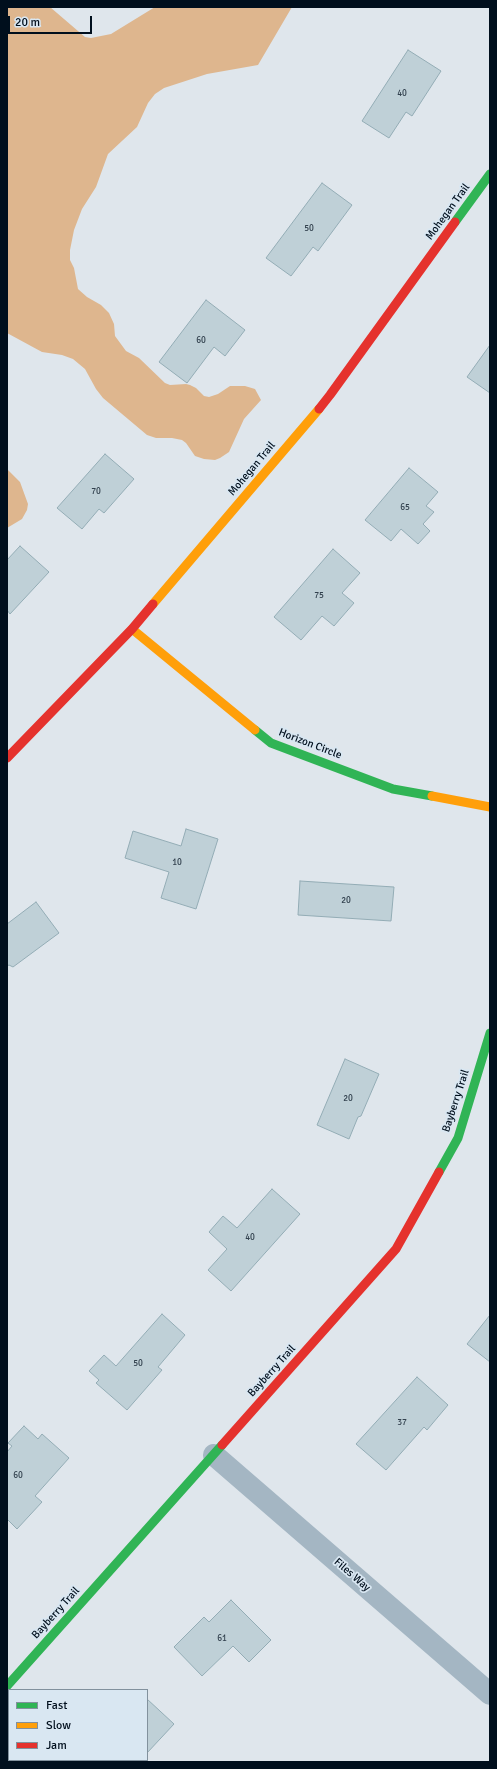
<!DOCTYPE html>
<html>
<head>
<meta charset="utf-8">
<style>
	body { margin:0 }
	#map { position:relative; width:497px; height:1769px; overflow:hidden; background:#dfe6ec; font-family:Signika,sans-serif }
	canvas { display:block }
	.frame { position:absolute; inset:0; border:8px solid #000f1d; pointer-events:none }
	.legend { position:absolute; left:8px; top:1689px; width:140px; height:72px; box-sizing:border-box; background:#d9e7f2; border:1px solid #82919d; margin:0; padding:5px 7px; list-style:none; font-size:12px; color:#000f1d }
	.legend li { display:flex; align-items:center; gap:8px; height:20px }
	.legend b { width:20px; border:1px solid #82919d }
	.scale { position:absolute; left:8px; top:16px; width:84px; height:18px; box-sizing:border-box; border:2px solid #000f1d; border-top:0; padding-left:5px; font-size:12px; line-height:14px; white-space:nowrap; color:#000f1d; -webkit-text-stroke:3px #d9e7f2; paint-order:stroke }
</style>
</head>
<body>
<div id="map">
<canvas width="497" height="1769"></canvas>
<div class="frame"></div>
<ul class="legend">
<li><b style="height:5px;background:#30b455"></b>Fast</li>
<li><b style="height:5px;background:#ff9f0a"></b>Slow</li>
<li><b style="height:5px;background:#e5322d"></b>Jam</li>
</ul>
<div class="scale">20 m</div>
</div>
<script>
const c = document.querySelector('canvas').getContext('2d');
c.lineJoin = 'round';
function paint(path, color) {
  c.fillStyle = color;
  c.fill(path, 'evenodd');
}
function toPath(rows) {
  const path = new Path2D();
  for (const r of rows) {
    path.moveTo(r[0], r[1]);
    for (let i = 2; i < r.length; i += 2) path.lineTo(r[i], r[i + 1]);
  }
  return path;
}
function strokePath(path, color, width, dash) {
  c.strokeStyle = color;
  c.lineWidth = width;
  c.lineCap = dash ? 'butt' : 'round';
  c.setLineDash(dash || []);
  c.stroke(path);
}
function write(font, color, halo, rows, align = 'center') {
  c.font = font + ' Signika,sans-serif';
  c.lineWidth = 3.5;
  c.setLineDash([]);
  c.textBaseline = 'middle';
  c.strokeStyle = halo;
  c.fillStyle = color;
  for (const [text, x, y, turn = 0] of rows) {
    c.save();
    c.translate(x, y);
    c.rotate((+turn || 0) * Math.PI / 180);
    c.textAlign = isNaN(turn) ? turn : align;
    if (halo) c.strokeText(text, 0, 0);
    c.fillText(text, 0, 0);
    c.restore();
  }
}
paint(toPath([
	[7,7,50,7,85,37,91,38,111,34,155,7,292,7,258,65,207,74,164,88,155,94,148,103,137,127,108,154,96,187,82,209,74,230,70,250,70,260,74,268,78,289,87,297,101,305,109,313,114,324,115,336,126,351,139,358,165,383,170,385,186,384,190,385,196,388,204,396,209,397,218,394,230,386,245,386,255,389,261,400,244,419,229,452,220,458,215,460,204,459,195,456,186,443,182,440,172,438,156,438,147,435,103,398,96,389,85,369,73,359,62,355,42,352,7,333],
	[7,469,20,482,28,504,27,510,22,519,7,528]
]), '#deb68e');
const building = toPath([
	[408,50,441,71,412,116,406,112,389,138,362,121,408,50],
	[322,183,352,205,318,251,313,247,291,276,266,258,322,183],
	[206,300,245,330,225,356,214,347,187,383,159,362,206,300],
	[490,345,490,393,467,377,490,345],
	[105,454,134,479,104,513,99,509,82,529,57,508,105,454],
	[409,468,438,492,426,506,434,512,423,524,430,531,418,544,401,529,391,541,365,520,409,468],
	[20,546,49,572,10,614,7,610,7,560,20,546],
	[333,549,360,573,342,593,354,603,334,626,322,616,301,640,274,617,333,549],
	[186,829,218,839,196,909,161,898,169,872,125,858,133,831,181,846,186,829],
	[300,881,394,887,391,921,298,915,300,881],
	[36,902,59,933,13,967,9,965,7,966,7,924,36,902],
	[345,1059,379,1074,361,1116,358,1117,349,1139,317,1125,345,1059],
	[272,1189,300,1214,231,1291,208,1270,227,1249,209,1232,223,1216,237,1228,272,1189],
	[162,1314,185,1335,158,1367,162,1370,127,1410,96,1383,99,1380,89,1371,104,1355,116,1366,162,1314],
	[490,1315,490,1362,467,1344,490,1315],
	[417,1377,448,1405,427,1430,424,1427,386,1470,356,1444,417,1377],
	[24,1426,38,1439,42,1434,69,1458,35,1496,42,1502,17,1529,7,1519,7,1452,12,1446,8,1443,24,1426],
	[231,1600,271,1640,249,1662,233,1646,202,1676,174,1647,204,1617,209,1622,231,1600],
	[147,1699,174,1724,147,1753,147,1699],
	[89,1760,140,1760,139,1762,91,1762,89,1760]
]);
paint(building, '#bfd0d7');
strokePath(building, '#93acb5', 1);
strokePath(toPath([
	[214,1455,490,1694]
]), '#a4b6c3', 22);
strokePath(toPath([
	[455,222,490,174],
	[255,730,271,743,393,789,432,796],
	[439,1172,458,1138,490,1033],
	[7,1686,222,1445]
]), '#30b455', 9);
strokePath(toPath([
	[153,604,319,409],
	[132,629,255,730],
	[432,796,490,807]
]), '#ff9f0a', 9);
strokePath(toPath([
	[319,409,330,395,455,222],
	[7,758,132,629,153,604],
	[222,1445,396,1249,439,1172]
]), '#e5322d', 9);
write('9px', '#32414e', null, [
	["40",402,94],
	["50",309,229],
	["60",201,341],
	["70",96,492],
	["65",405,508],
	["75",319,596],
	["10",177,863],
	["20",346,901],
	["20",348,1099],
	["40",250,1238],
	["50",138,1364],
	["37",402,1423],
	["60",18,1476],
	["61",222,1639]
]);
write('11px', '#000f1d', '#d9e7f2', [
	["Mohegan Trail",448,212,-54],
	["Mohegan Trail",252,469,-50],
	["Horizon Circle",310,744,21],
	["Bayberry Trail",456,1101,-72],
	["Bayberry Trail",272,1371,-48],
	["Files Way",352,1575,41],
	["Bayberry Trail",56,1613,-48]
]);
</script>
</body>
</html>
